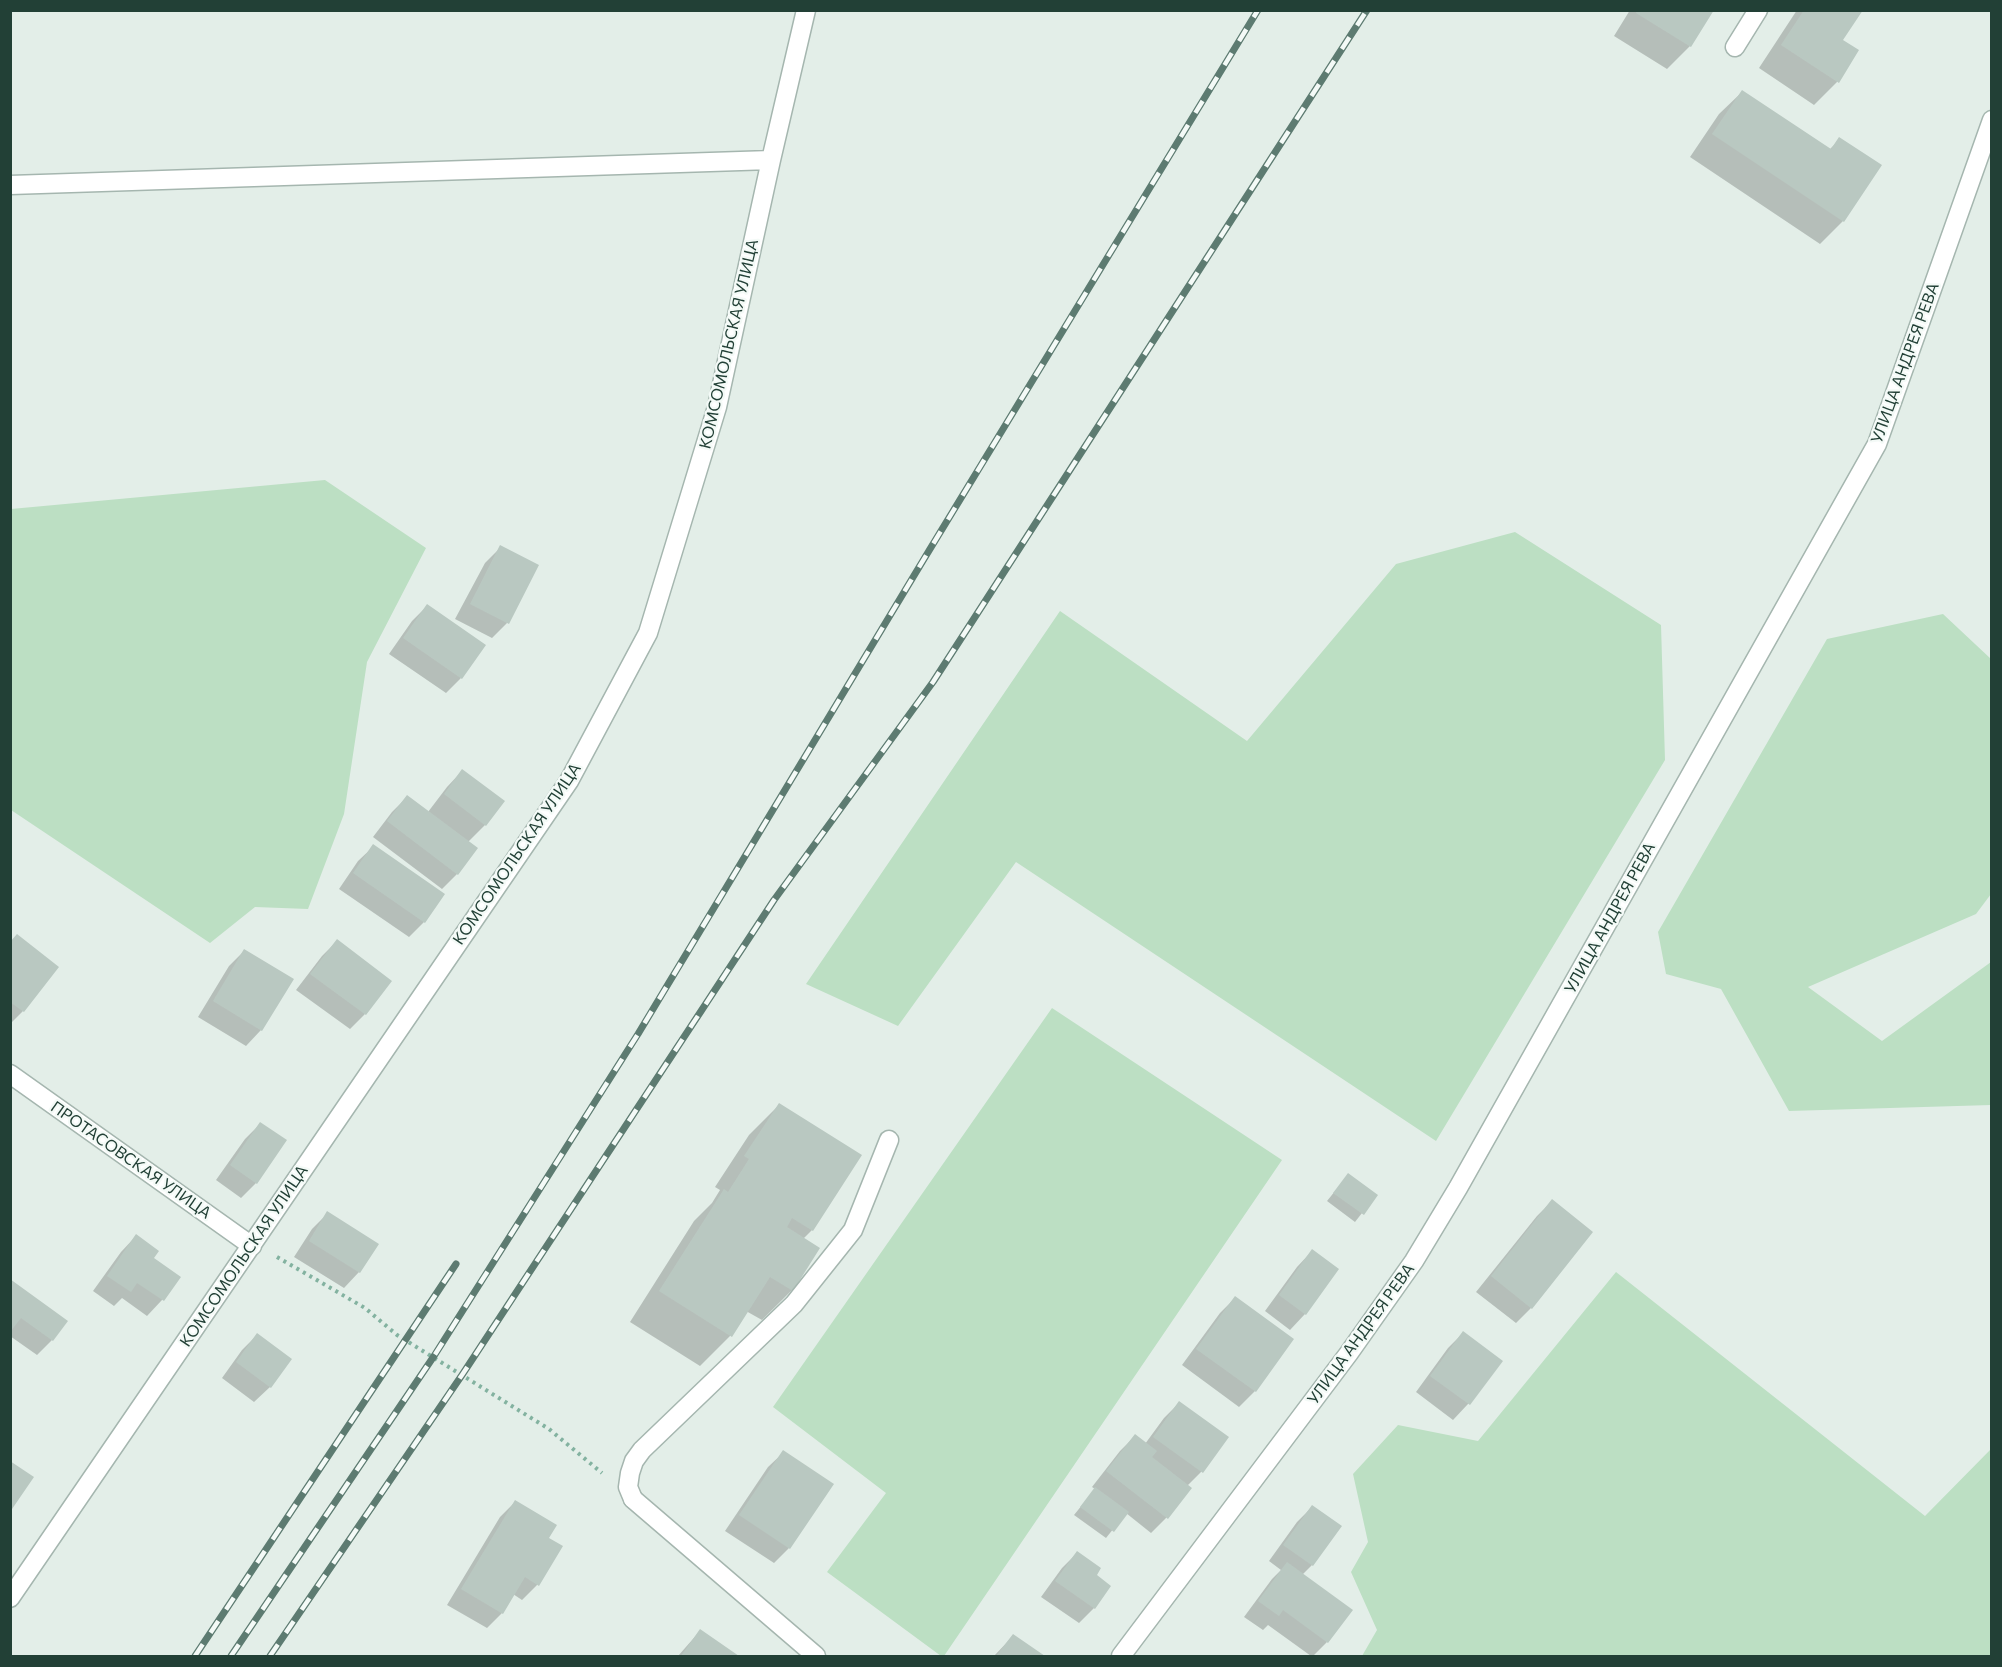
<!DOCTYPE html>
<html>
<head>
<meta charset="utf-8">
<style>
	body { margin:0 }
	#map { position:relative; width:2002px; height:1667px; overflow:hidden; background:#e3eee8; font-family:Commissioner,sans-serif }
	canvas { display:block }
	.frame { position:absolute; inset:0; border:12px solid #224036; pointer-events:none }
</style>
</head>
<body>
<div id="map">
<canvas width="2002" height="1667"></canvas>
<div class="frame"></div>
</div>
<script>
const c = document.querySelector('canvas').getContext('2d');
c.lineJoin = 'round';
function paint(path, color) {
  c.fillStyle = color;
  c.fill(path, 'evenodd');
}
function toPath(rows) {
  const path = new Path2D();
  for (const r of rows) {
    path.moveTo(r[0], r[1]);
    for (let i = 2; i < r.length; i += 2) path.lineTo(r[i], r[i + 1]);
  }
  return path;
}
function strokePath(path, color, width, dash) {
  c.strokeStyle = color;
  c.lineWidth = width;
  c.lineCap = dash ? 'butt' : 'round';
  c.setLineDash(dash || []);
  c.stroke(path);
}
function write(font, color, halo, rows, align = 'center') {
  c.font = font + ' Commissioner,sans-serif';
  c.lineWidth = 4.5;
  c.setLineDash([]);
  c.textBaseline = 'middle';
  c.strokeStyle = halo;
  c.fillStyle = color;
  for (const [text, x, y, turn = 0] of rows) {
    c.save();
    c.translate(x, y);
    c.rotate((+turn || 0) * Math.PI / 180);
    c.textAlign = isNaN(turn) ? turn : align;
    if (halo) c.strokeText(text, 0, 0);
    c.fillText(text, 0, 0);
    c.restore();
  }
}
paint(toPath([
	[325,480,426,548,367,662,344,814,308,909,255,907,210,943,11,810,11,509],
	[1515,532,1661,625,1665,760,1436,1141,1016,862,898,1026,806,984,1060,611,1247,741,1396,564],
	[1943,614,1991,659,1991,894,1976,914,1808,987,1882,1041,1991,962,1991,1105,1789,1111,1721,989,1666,974,1658,932,1827,639],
	[1052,1008,1282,1160,944,1656,941,1656,827,1572,886,1493,773,1407],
	[1616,1272,1925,1516,1991,1449,1991,1656,1362,1656,1377,1630,1351,1572,1368,1542,1353,1474,1398,1425,1478,1441]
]), '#bcdfc3');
paint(toPath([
	[1630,10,1712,10,1690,46,1667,69,1614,36],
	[1797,10,1861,10,1841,41,1837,82,1814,105,1759,68],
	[1742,92,1829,150,1840,139,1843,221,1820,244,1690,157,1719,114],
	[501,547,507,623,492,638,455,619,485,563],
	[427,606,461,678,446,693,389,654,412,621],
	[462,771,502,801,485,825,468,842,457,874,442,889,373,837,392,812,407,797,428,812,447,787],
	[374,846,443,894,424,922,409,937,339,889,358,861],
	[337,941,365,1014,350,1029,296,990,322,956],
	[10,943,23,1011,10,1024],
	[244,951,261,1030,246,1046,198,1017,229,966],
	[779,1105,812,1230,803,1239,818,1248,792,1290,762,1320,746,1311,730,1336,700,1366,630,1322,694,1221,712,1203,720,1190,715,1187,749,1135],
	[260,1124,256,1183,241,1198,216,1180,245,1139],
	[1348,1175,1376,1195,1355,1222,1327,1201],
	[1552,1201,1531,1308,1516,1323,1476,1292,1537,1216],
	[328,1213,359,1272,344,1288,294,1257,312,1229],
	[136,1236,152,1259,179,1278,162,1300,147,1316,122,1298,114,1306,93,1291,121,1252],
	[1312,1251,1305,1314,1290,1330,1265,1311,1297,1267],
	[10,1281,52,1340,37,1355,10,1336],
	[1235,1298,1292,1339,1255,1391,1239,1407,1182,1365,1220,1313],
	[1463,1333,1501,1361,1468,1404,1453,1420,1416,1392,1448,1348],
	[257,1335,290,1359,270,1387,254,1402,222,1378,242,1350],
	[1179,1403,1227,1437,1201,1472,1187,1486,1166,1518,1151,1533,1126,1513,1106,1538,1074,1515,1095,1489,1092,1487,1120,1451,1135,1436,1145,1444,1164,1418],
	[784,1452,789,1548,774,1563,725,1531,768,1467],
	[515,1502,547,1538,537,1585,522,1600,513,1594,502,1613,487,1628,447,1605,500,1517],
	[1312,1507,1312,1565,1302,1575,1327,1642,1313,1656,1311,1656,1268,1625,1263,1630,1244,1617,1272,1579,1281,1570,1269,1561,1297,1522],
	[1077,1553,1095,1575,1094,1608,1079,1623,1041,1597,1062,1568],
	[700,1631,736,1656,678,1656],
	[1013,1636,1042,1656,994,1656]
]), '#0003');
paint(toPath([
	[1637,10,1714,10,1691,47,1636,13],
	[1804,10,1863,10,1843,40,1859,50,1839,83,1781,45],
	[1742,90,1831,149,1839,137,1882,165,1844,222,1712,134],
	[500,545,539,565,509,624,470,604],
	[427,604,486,645,462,679,403,638],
	[462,769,505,801,486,826,444,794],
	[407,795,478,848,458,875,387,821],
	[373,844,445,894,425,923,353,873],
	[17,934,59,967,24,1012,10,1002,10,942],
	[337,939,392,981,366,1015,310,974],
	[244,949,294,979,262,1031,213,1001],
	[779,1103,862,1155,813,1231,792,1218,787,1227,820,1248,793,1291,770,1277,732,1337,659,1291,724,1189,728,1192,749,1159,744,1156],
	[260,1122,287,1140,257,1184,230,1165],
	[1348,1173,1378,1195,1364,1215,1333,1193],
	[1552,1199,1593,1232,1532,1309,1491,1276],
	[327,1211,379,1244,360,1273,309,1241],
	[136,1234,159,1251,154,1258,181,1277,164,1301,137,1283,131,1292,107,1276],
	[1312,1249,1339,1269,1306,1315,1279,1295],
	[10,1279,68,1321,53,1341,21,1318,10,1332],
	[1235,1296,1294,1339,1256,1392,1196,1349],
	[1463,1331,1503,1361,1470,1405,1430,1376],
	[257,1333,292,1359,271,1388,236,1362],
	[1179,1401,1229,1437,1203,1473,1153,1437],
	[1135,1434,1157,1451,1152,1457,1192,1488,1168,1519,1106,1471],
	[783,1450,834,1484,790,1549,739,1515],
	[10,1461,34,1477,10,1512],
	[1095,1487,1129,1512,1114,1532,1080,1507],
	[515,1500,557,1525,549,1538,563,1546,539,1586,525,1577,503,1614,461,1589],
	[1312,1505,1342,1526,1313,1566,1283,1545],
	[1077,1551,1101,1568,1097,1575,1111,1586,1095,1609,1055,1581],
	[1287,1562,1353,1610,1328,1643,1283,1610,1279,1616,1258,1601],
	[700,1629,739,1656,681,1656],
	[1013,1634,1045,1656,996,1656]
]), '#b9c8c1');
const service = toPath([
	[1735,47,1758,10],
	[633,1499,628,1487,630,1473,634,1461,642,1450,794,1304,853,1230,889,1140]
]);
const minor = toPath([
	[10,185,771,160],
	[10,1074,252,1246],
	[633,1499,816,1656],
	[10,1598,569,781,648,633,717,407,771,160,806,10],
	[1121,1656,1349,1353,1414,1261,1458,1188,1877,444,1992,120]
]);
strokePath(service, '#a5b6af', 21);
strokePath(minor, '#a5b6af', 21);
strokePath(toPath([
	[277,1257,365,1308,397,1335,549,1429,602,1473]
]), '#83b2a0', 4, [3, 4.5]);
strokePath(service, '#fff', 18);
strokePath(minor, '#fff', 18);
const rail = toPath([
	[195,1656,456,1264],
	[231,1656,434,1356,638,1034,930,549,1258,10],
	[270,1656,462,1375,774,900,933,682,1367,10]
]);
strokePath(rail, '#5d7b71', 7);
strokePath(rail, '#f4faf7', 4.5, [14]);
write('16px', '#224036', '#f4faf7', [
	["КОМСОМОЛЬСКАЯ УЛИЦА",729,344,-77],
	["УЛИЦА АНДРЕЯ РЕВА",1905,363,-70],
	["КОМСОМОЛЬСКАЯ УЛИЦА",517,854,-56],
	["УЛИЦА АНДРЕЯ РЕВА",1610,918,-61],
	["ПРОТАСОВСКАЯ УЛИЦА",131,1160,35],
	["КОМСОМОЛЬСКАЯ УЛИЦА",244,1256,-56],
	["УЛИЦА АНДРЕЯ РЕВА",1361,1334,-54]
]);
</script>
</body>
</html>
